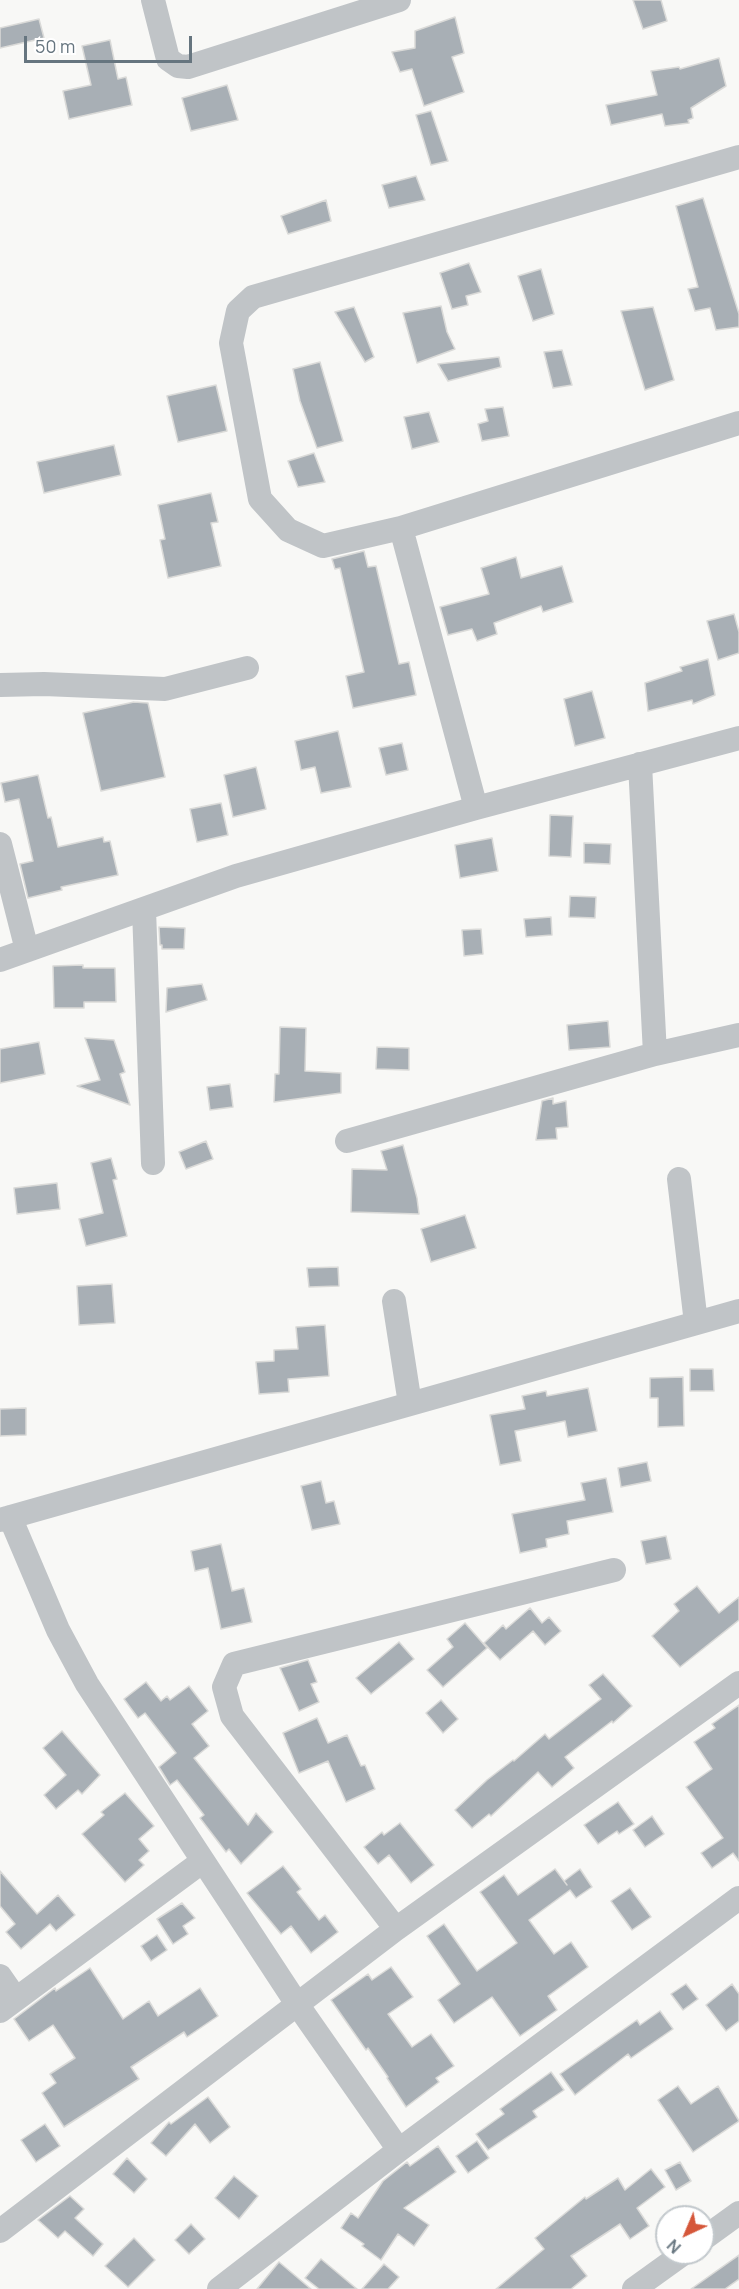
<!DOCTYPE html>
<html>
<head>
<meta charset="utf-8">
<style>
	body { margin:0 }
	#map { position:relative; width:739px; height:2289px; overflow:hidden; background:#f8f8f6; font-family:Manrope,sans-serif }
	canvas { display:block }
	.north { position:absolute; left:655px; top:2205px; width:60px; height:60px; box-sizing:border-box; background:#fff; border:2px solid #c2c8cc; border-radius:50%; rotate:224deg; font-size:16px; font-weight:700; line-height:24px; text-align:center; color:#66757f }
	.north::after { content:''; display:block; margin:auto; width:21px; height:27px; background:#d5573a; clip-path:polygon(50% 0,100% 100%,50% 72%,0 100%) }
	.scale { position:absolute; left:24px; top:36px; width:168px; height:27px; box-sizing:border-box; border:3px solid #66757f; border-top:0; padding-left:8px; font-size:18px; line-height:21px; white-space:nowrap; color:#66757f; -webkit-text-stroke:4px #fff; paint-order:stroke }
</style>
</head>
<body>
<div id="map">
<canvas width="739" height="2289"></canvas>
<div class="north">N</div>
<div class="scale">50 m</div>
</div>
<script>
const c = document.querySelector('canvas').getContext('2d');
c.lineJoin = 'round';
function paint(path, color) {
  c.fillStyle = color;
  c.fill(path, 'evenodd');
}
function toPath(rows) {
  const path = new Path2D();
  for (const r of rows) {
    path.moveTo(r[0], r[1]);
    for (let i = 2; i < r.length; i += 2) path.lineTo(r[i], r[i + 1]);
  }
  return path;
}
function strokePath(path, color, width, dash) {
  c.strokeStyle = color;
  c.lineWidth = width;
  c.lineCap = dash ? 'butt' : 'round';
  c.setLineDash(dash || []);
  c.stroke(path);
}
const building = toPath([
	[633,0,661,0,667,21,643,29,633,0],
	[455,17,464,53,452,57,464,92,424,106,412,69,400,72,392,52,415,48,415,31,455,17],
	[39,19,44,38,0,48,0,28,39,19],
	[110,40,118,79,126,77,132,105,69,119,63,91,91,85,82,46,110,40],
	[719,58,726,86,691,108,693,118,688,120,689,123,665,126,662,114,611,125,606,105,657,95,651,71,679,67,680,69,719,58],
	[227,85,238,120,191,131,182,98,227,85],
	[431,111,448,161,431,165,416,115,431,111],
	[416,176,425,200,389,208,382,185,416,176],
	[703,198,739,314,739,327,716,330,710,308,695,311,688,289,698,287,676,206,703,198],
	[326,200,331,221,288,234,281,216,326,200],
	[469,263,481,292,466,296,468,305,452,309,440,273,469,263],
	[541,269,554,314,533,321,518,276,541,269],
	[441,306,447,332,455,349,417,363,403,313,441,306],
	[354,307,374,357,365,362,335,312,354,307],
	[653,307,674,380,645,390,621,311,653,307],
	[562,350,572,385,553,388,544,352,562,350],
	[499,357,501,367,448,381,438,364,499,357],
	[320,362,343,441,317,448,300,401,293,369,320,362],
	[216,385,227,431,178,442,167,396,216,385],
	[503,407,509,436,482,441,478,424,488,421,485,409,503,407],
	[429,412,439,442,412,449,404,417,429,412],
	[114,445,121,475,44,493,37,462,114,445],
	[314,453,325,482,298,487,288,461,314,453],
	[211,493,218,522,211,523,221,566,168,578,160,540,165,539,158,505,211,493],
	[364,551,368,567,376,566,399,664,409,662,416,695,353,708,346,676,364,672,340,568,335,569,332,559,364,551],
	[516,557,521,578,562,566,573,602,543,612,541,606,494,623,497,634,477,641,472,629,448,635,440,607,489,594,481,568,516,557],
	[734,614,739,632,739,653,718,660,707,621,734,614],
	[708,659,715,695,693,704,692,700,648,711,645,683,682,671,680,667,708,659],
	[592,691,605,738,575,746,564,699,592,691],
	[134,702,148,703,165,777,101,791,83,713,134,702],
	[338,731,351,787,321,793,315,767,301,770,295,741,338,731],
	[402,743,408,770,386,775,379,748,402,743],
	[256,767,266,809,233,817,224,775,256,767],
	[38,775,48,818,51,817,58,847,103,837,104,842,110,841,118,875,61,887,62,890,28,898,20,864,33,861,19,799,5,802,1,783,38,775],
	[221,803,228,835,197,842,190,809,221,803],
	[550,815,573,816,571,857,549,856,550,815],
	[492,838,498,871,460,878,455,845,492,838],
	[584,843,611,844,610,864,584,863,584,843],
	[570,896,596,897,595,918,569,917,570,896],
	[551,917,552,935,526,937,524,919,551,917],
	[159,927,185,928,184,949,162,949,162,945,160,945,159,927],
	[481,929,483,954,464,956,462,930,481,929],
	[83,965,83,968,115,968,116,1002,84,1002,84,1008,54,1008,53,966,83,965],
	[202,984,207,1000,166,1012,167,988,202,984],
	[608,1021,610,1047,569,1050,567,1025,608,1021],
	[280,1027,306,1028,305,1071,341,1073,341,1093,274,1102,275,1074,279,1074,280,1027],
	[85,1038,114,1040,125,1072,120,1074,130,1105,77,1086,100,1080,85,1038],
	[39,1042,45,1074,0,1083,0,1049,39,1042],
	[377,1047,409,1048,409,1070,376,1069,377,1047],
	[230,1084,233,1107,210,1110,207,1087,230,1084],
	[553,1098,553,1104,566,1101,568,1127,556,1128,557,1139,536,1140,542,1101,553,1098],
	[206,1141,213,1159,186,1169,179,1152,206,1141],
	[403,1145,417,1198,419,1214,351,1212,352,1169,387,1170,381,1151,403,1145],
	[111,1158,117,1179,113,1180,127,1236,86,1246,79,1219,103,1213,91,1163,111,1158],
	[57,1183,60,1209,17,1214,14,1188,57,1183],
	[465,1215,476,1248,431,1262,421,1229,465,1215],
	[338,1267,339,1286,309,1287,307,1268,338,1267],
	[112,1284,115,1323,79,1325,77,1286,112,1284],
	[325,1325,329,1376,288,1379,289,1392,259,1394,256,1362,274,1361,274,1350,298,1349,296,1327,325,1325],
	[690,1369,713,1369,714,1391,690,1391,690,1369],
	[683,1377,684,1426,658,1427,658,1398,650,1398,650,1378,683,1377],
	[588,1388,597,1431,568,1437,565,1421,515,1431,521,1461,500,1465,490,1415,525,1409,522,1396,546,1391,547,1396,588,1388],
	[26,1408,26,1435,0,1436,0,1409,26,1408],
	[647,1462,651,1481,621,1487,618,1468,647,1462],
	[606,1478,613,1512,567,1521,569,1534,546,1539,547,1547,520,1553,512,1514,585,1500,581,1483,606,1478],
	[321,1481,326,1503,334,1501,340,1524,312,1530,301,1486,321,1481],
	[666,1536,671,1559,646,1564,641,1541,666,1536],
	[221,1544,232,1591,244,1588,252,1622,221,1629,208,1568,195,1571,191,1551,221,1544],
	[697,1586,719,1613,739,1597,739,1620,680,1667,652,1636,679,1611,674,1604,697,1586],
	[530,1608,542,1623,549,1617,561,1631,545,1645,533,1631,500,1660,484,1643,503,1625,506,1629,530,1608],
	[465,1623,487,1648,443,1687,427,1670,453,1647,447,1639,465,1623],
	[399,1642,414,1659,371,1694,356,1678,399,1642],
	[308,1660,317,1682,311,1684,319,1702,299,1711,280,1668,308,1660],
	[603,1674,632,1706,613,1723,612,1721,565,1757,574,1768,552,1787,538,1772,491,1816,489,1814,472,1828,455,1810,487,1780,513,1760,514,1761,545,1734,549,1739,601,1699,589,1685,603,1674],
	[146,1682,161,1701,167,1696,170,1700,189,1686,208,1711,192,1724,209,1746,194,1758,248,1825,256,1813,273,1832,241,1864,229,1849,226,1852,200,1818,204,1815,177,1780,170,1785,159,1767,176,1753,145,1713,138,1718,124,1699,146,1682],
	[441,1700,458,1719,443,1733,426,1713,441,1700],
	[739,1705,739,1861,733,1853,712,1868,701,1853,723,1838,686,1787,712,1769,694,1742,715,1728,712,1724,739,1705],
	[317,1718,328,1743,347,1735,361,1766,365,1765,375,1789,346,1802,328,1761,299,1773,283,1733,317,1718],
	[62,1731,100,1775,82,1794,78,1790,56,1809,44,1795,66,1775,43,1748,62,1731],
	[125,1793,154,1826,139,1839,149,1851,139,1860,144,1865,125,1882,82,1834,104,1815,101,1812,125,1793],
	[618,1802,634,1824,619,1834,617,1831,598,1844,584,1825,618,1802],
	[652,1816,664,1834,645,1847,633,1830,652,1816],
	[400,1823,434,1865,411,1883,389,1855,378,1864,364,1847,382,1832,384,1835,400,1823],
	[283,1866,301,1889,297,1892,319,1920,325,1915,338,1932,311,1953,291,1926,281,1934,247,1893,283,1866],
	[555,1869,567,1885,564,1881,580,1869,592,1887,576,1898,570,1890,529,1920,554,1954,571,1942,588,1967,548,1996,557,2010,520,2036,492,1997,454,2023,438,2000,460,1984,427,1936,444,1924,477,1971,517,1943,480,1892,504,1875,518,1895,555,1869],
	[0,1871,37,1914,58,1895,75,1915,56,1931,50,1924,21,1949,6,1932,15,1924,0,1906,0,1871],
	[630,1888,651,1917,632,1930,611,1901,630,1888],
	[182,1903,195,1918,183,1926,188,1934,173,1944,157,1919,182,1903],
	[157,1935,167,1950,151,1961,141,1946,157,1935],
	[391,1967,413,1997,388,2014,412,2047,431,2034,454,2066,436,2078,439,2082,406,2107,387,2078,388,2077,368,2048,366,2050,331,2000,368,1974,372,1980,391,1967],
	[90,1968,123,2019,149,2001,158,2016,200,1988,218,2016,187,2037,184,2032,131,2067,139,2079,64,2127,42,2093,56,2083,50,2074,75,2058,53,2025,29,2041,14,2019,55,1988,56,1991,90,1968],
	[686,1984,698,1999,683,2010,671,1994,686,1984],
	[732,1984,739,1994,739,2021,726,2031,706,2005,732,1984],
	[660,2011,673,2029,631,2058,628,2054,575,2095,560,2074,637,2020,640,2025,660,2011],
	[551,2072,564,2090,533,2111,537,2117,488,2150,476,2134,504,2114,500,2109,551,2072],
	[678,2086,691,2104,718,2086,739,2121,693,2152,658,2100,678,2086],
	[208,2097,230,2127,210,2143,195,2124,166,2156,151,2143,169,2122,171,2124,208,2097],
	[45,2124,60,2146,36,2162,21,2140,45,2124],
	[477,2141,489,2158,468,2173,456,2156,477,2141],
	[438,2146,456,2172,404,2208,429,2225,414,2246,398,2234,381,2260,362,2246,364,2244,341,2228,351,2213,358,2218,383,2181,407,2162,410,2166,438,2146],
	[127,2158,147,2179,134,2193,113,2174,127,2158],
	[680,2162,691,2181,676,2190,665,2170,680,2162],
	[651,2169,665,2187,637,2208,649,2226,630,2239,620,2224,571,2256,587,2276,571,2289,496,2289,544,2249,535,2238,585,2197,586,2199,618,2178,625,2190,651,2169],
	[234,2176,258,2196,239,2219,215,2198,234,2176],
	[70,2196,84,2209,75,2218,103,2244,93,2256,65,2231,58,2238,38,2220,70,2196],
	[191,2224,205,2239,189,2254,175,2240,191,2224],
	[134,2238,155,2260,128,2287,105,2266,134,2238],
	[739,2255,739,2279,725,2289,691,2289,739,2255],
	[321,2259,357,2289,319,2289,305,2278,321,2259],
	[279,2262,311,2289,257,2289,279,2262],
	[384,2264,399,2277,388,2289,362,2289,384,2264]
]);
paint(building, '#a8afb5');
strokePath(building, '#dadad8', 1.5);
strokePath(toPath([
	[153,0,168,59,178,66,188,67,399,0],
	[739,157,253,297,238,311,231,343,260,499,288,530,323,546,401,528,739,423],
	[401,528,476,808],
	[0,685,44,684,165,689,247,668],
	[640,764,655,1054],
	[0,844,27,950],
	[144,909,153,1163],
	[0,960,236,876,476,808,739,738],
	[347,1141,655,1054,739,1035],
	[679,1179,696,1323],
	[394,1301,410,1404],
	[10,1517,58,1630,87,1684,297,2004,399,2150],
	[0,1520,739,1311],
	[396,1929,232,1716,224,1687,234,1664,614,1570],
	[0,1976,16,1999],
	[0,2011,203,1861],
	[0,2231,396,1929,739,1683],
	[703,2239,739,2213],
	[219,2289,399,2150,739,1898],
	[634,2289,684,2253]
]), '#c0c4c7', 24);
</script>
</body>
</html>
